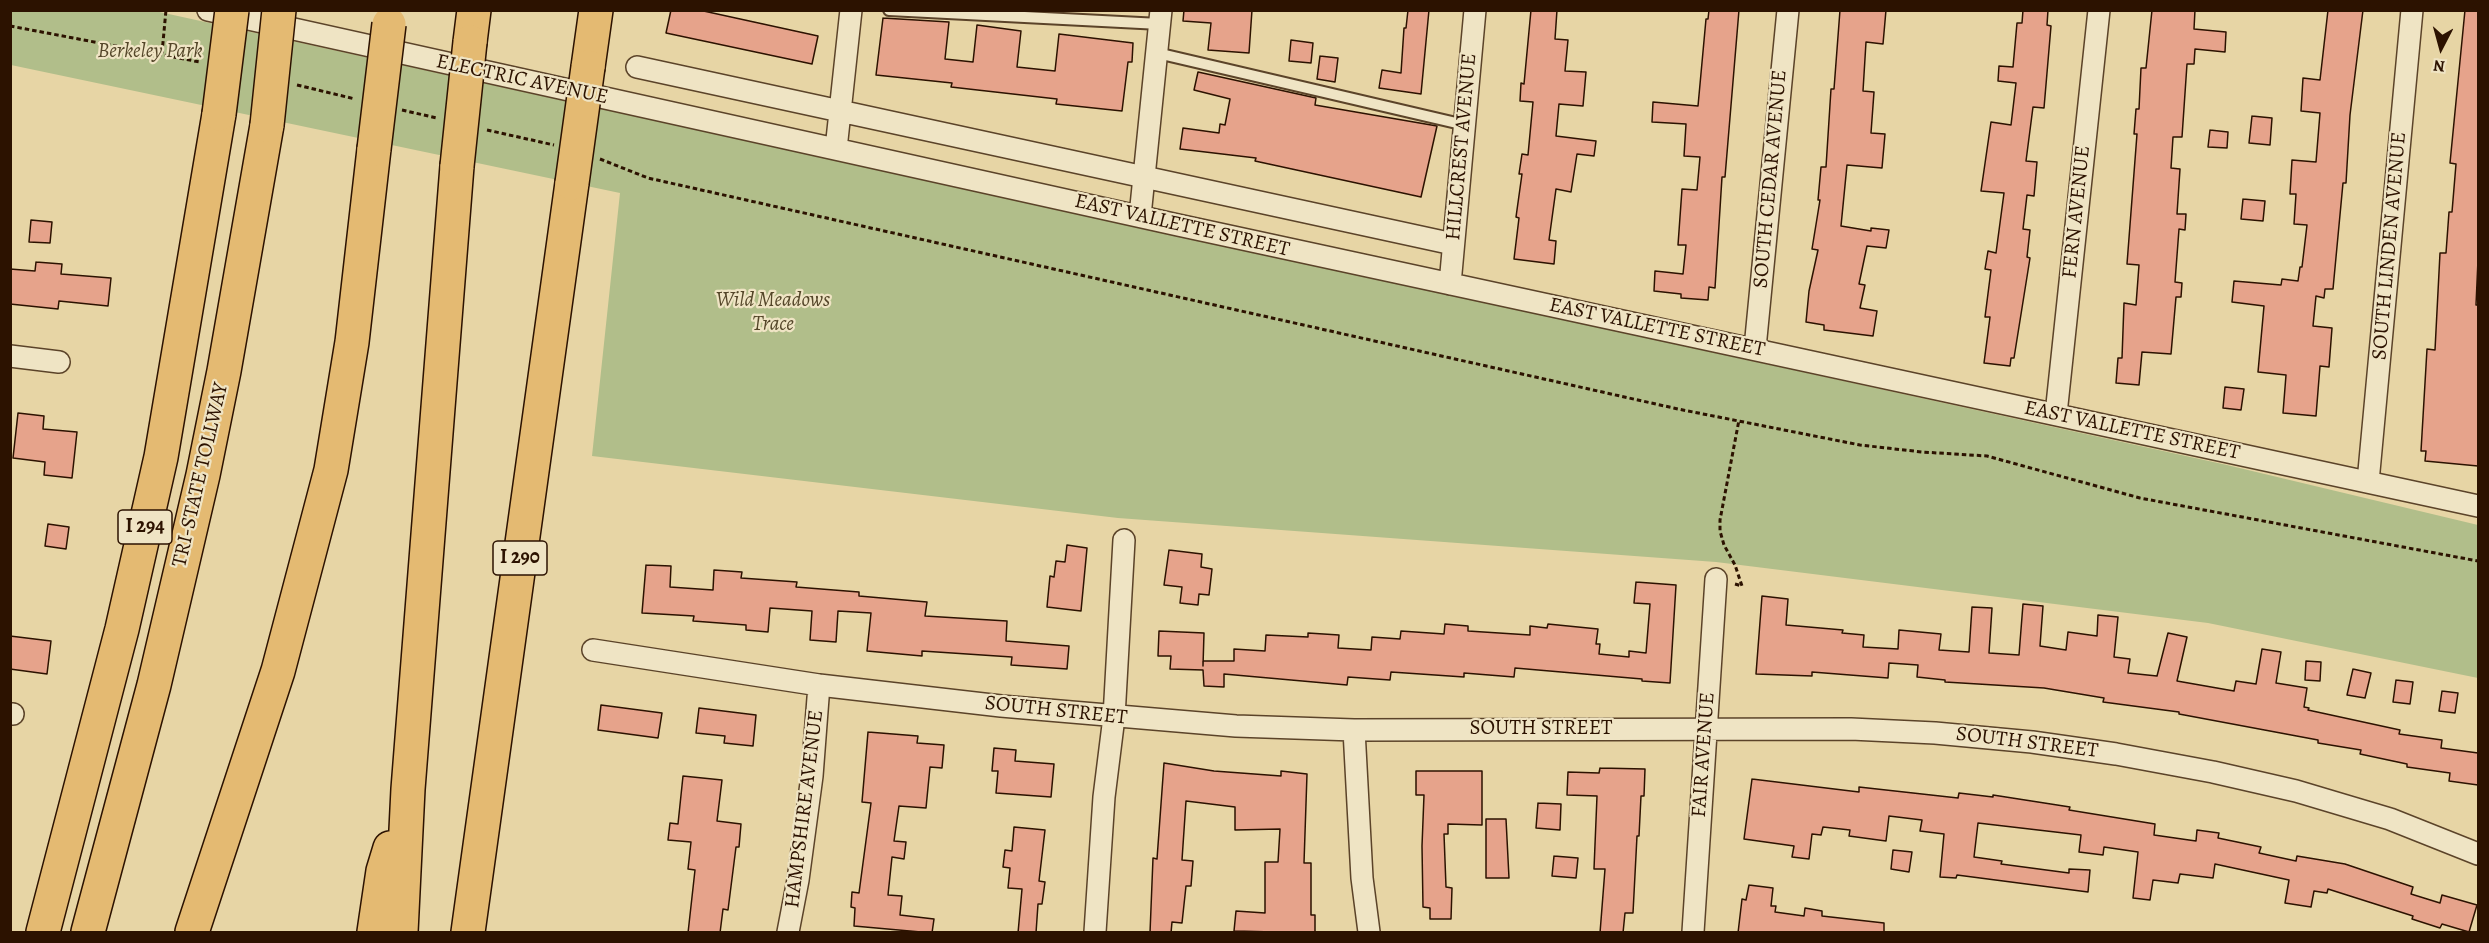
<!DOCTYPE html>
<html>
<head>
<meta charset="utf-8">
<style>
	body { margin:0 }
	#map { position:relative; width:2489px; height:943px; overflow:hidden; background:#e7d5a5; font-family:Alegreya,serif }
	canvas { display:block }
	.frame { position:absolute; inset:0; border:12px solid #2c1200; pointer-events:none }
	.north { position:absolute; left:2411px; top:18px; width:60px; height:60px; -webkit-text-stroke:4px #efe4c4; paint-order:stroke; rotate:186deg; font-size:16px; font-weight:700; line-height:24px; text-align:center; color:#2c1200 }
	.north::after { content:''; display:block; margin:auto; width:21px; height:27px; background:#2c1200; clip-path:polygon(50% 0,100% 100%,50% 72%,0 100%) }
</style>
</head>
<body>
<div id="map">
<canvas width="2489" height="943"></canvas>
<div class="frame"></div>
<div class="north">N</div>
</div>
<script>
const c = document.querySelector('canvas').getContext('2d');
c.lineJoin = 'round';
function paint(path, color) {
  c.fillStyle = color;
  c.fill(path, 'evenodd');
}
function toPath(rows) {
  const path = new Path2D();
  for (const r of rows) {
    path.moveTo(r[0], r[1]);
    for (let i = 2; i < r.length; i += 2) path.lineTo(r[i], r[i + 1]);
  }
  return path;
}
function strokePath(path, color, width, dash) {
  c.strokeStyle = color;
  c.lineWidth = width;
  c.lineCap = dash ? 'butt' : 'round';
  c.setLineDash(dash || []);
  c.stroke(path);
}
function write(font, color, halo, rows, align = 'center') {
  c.font = font + ' Alegreya,serif';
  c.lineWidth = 4.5;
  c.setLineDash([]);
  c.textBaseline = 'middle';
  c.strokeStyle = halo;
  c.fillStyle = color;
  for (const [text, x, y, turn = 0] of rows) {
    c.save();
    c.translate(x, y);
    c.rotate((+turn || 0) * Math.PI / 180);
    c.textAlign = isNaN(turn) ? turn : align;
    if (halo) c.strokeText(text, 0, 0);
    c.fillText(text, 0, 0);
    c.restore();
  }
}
paint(toPath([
	[11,11,155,11,2227,465,2478,525,2478,678,2208,623,1716,562,1118,518,592,456,620,193,11,65]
]), '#b1be8a');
const building = toPath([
	[671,10,699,10,818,36,812,64,666,33,671,10],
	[1184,10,1252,10,1249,53,1208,50,1211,23,1183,21,1184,10],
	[1408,10,1429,10,1421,94,1379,88,1382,70,1401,73,1404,28,1406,28,1408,10],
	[1531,10,1557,10,1555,39,1568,40,1565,71,1586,72,1583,106,1559,104,1556,136,1596,141,1594,156,1577,154,1571,192,1556,189,1549,240,1556,241,1554,264,1514,259,1519,218,1516,217,1522,174,1519,174,1522,154,1528,155,1533,102,1520,101,1521,83,1524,84,1531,10],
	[1709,10,1739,10,1725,177,1722,177,1715,288,1709,287,1708,300,1681,298,1681,294,1654,291,1655,271,1683,274,1686,245,1678,245,1682,189,1697,190,1700,157,1684,156,1686,124,1652,122,1653,102,1698,106,1706,19,1708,19,1709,10],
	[1840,10,1886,10,1883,44,1866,42,1863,91,1874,92,1871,133,1885,134,1882,168,1847,165,1841,226,1871,231,1871,228,1889,230,1886,248,1867,246,1859,284,1865,285,1860,308,1877,311,1873,336,1824,330,1824,325,1806,322,1809,291,1818,250,1812,249,1820,200,1818,200,1821,167,1826,167,1831,89,1834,89,1840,10],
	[2023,10,2048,10,2047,25,2051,26,2044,108,2033,107,2026,161,2037,162,2034,196,2027,195,2023,229,2030,230,2027,257,2030,258,2014,358,2011,358,2010,366,1984,363,1990,317,1985,317,1991,270,1985,269,1988,251,1996,253,2004,193,1981,191,1991,122,2011,125,2016,83,1998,81,1999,66,2013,67,2017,23,2022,23,2023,10],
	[2152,10,2195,10,2194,29,2226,32,2225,52,2195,49,2194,64,2187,64,2182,137,2173,137,2171,168,2180,169,2177,214,2186,214,2185,230,2179,229,2175,282,2182,283,2181,297,2176,297,2171,354,2142,352,2139,385,2116,383,2118,358,2122,358,2124,303,2136,305,2139,265,2127,264,2137,134,2134,134,2136,109,2139,109,2141,68,2146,68,2152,10],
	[2328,10,2363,10,2350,115,2346,183,2343,183,2333,289,2325,289,2324,298,2316,296,2313,326,2332,328,2329,367,2320,366,2316,416,2283,413,2286,375,2258,372,2264,306,2232,302,2234,281,2281,285,2282,279,2298,281,2300,267,2302,267,2307,225,2294,224,2296,194,2290,194,2292,160,2316,162,2320,113,2301,111,2303,78,2320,80,2328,10],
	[2465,10,2478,10,2478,260,2476,305,2478,305,2478,466,2425,461,2426,451,2421,451,2427,349,2435,350,2440,253,2446,253,2449,212,2452,212,2456,164,2450,163,2465,10],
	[883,18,949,22,945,59,973,62,977,25,1021,31,1017,67,1055,71,1059,34,1133,43,1132,62,1128,62,1122,111,1056,104,1057,99,951,87,952,83,876,75,883,18],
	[1291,40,1313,43,1311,63,1289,61,1291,40],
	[1320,56,1338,58,1335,82,1317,79,1320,56],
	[1198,72,1316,98,1315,105,1437,126,1421,197,1255,161,1256,158,1180,149,1183,128,1219,133,1220,124,1225,125,1230,99,1194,90,1198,72],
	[2252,116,2272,118,2270,145,2249,143,2252,116],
	[2210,130,2228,132,2227,148,2208,147,2210,130],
	[2243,199,2265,201,2263,221,2241,219,2243,199],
	[31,220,52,222,50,243,29,242,31,220],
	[36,262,62,264,61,274,111,278,108,306,59,301,58,309,10,304,10,269,35,271,36,262],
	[2225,387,2244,389,2241,410,2223,408,2225,387],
	[18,413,44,416,43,429,77,432,72,478,44,475,45,462,13,458,18,413],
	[48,524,69,527,66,549,45,546,48,524],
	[1067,545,1087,548,1081,611,1047,607,1050,576,1054,577,1056,561,1065,562,1067,545],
	[1169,550,1202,554,1201,567,1212,569,1209,595,1199,594,1198,605,1180,603,1182,587,1164,585,1169,550],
	[646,565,671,566,670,587,713,590,714,570,742,572,741,578,797,582,796,587,859,592,859,596,927,602,925,616,1007,621,1006,641,1069,646,1067,669,1011,665,1012,657,922,651,922,656,867,651,871,613,838,611,836,642,810,640,812,611,770,608,768,632,746,630,746,625,693,621,694,616,642,613,646,565],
	[1636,582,1676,585,1670,683,1642,681,1642,679,1515,668,1514,677,1464,673,1464,677,1391,672,1390,680,1348,677,1347,685,1224,674,1224,687,1204,686,1203,670,1170,669,1171,656,1158,656,1159,631,1204,633,1203,666,1203,661,1234,661,1234,649,1265,651,1266,635,1308,637,1308,633,1339,635,1338,648,1371,650,1372,637,1400,639,1401,631,1444,634,1445,624,1468,626,1468,631,1530,635,1530,626,1547,628,1548,624,1598,629,1596,644,1600,644,1599,654,1629,657,1629,651,1646,653,1650,604,1634,603,1636,582],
	[1762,596,1788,599,1786,625,1843,630,1842,633,1864,635,1863,647,1898,649,1899,630,1941,634,1939,650,1969,652,1972,607,1992,608,1989,653,2019,655,2023,604,2043,606,2040,646,2066,650,2068,632,2097,636,2098,615,2118,617,2114,657,2130,659,2128,673,2157,676,2168,633,2187,637,2177,681,2234,691,2236,681,2256,684,2262,649,2281,652,2276,683,2307,688,2304,707,2309,708,2308,710,2400,730,2399,734,2442,740,2441,748,2478,753,2478,785,2449,781,2450,773,2407,767,2407,764,2360,754,2361,750,2318,743,2318,740,2179,714,2179,712,2103,702,2104,698,2044,688,1945,682,1945,680,1917,677,1918,665,1889,663,1888,678,1812,672,1812,676,1756,674,1762,596],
	[10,636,51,641,47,674,10,669,10,636],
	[2306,661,2321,662,2320,681,2305,680,2306,661],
	[2353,669,2371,673,2365,698,2347,695,2353,669],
	[2396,680,2413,682,2410,704,2393,702,2396,680],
	[2442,691,2458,693,2455,713,2439,711,2442,691],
	[601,705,662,713,658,738,598,730,601,705],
	[699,708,756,715,753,746,724,743,725,736,696,733,699,708],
	[868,732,918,736,917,743,944,745,942,768,930,767,926,808,899,806,894,841,906,842,904,859,892,857,888,895,902,896,900,915,934,919,932,933,854,926,855,908,851,907,852,892,859,893,871,803,862,802,868,732],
	[994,748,1016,750,1015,761,1054,764,1051,797,996,793,998,771,992,771,994,748],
	[1164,763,1214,771,1281,776,1281,771,1307,774,1304,863,1311,863,1311,915,1315,915,1315,933,1234,931,1236,911,1265,913,1265,862,1278,862,1280,829,1235,830,1235,807,1186,801,1182,860,1193,861,1191,886,1186,886,1182,923,1172,922,1171,933,1150,933,1153,858,1157,859,1164,763],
	[1600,768,1645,769,1644,796,1641,796,1639,836,1637,836,1633,913,1625,913,1623,933,1600,933,1605,869,1594,869,1597,796,1567,795,1568,772,1599,773,1600,768],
	[1416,771,1482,771,1482,825,1448,824,1448,834,1444,834,1446,887,1452,888,1451,919,1430,919,1430,908,1423,907,1422,846,1424,795,1416,795,1416,771],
	[683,776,722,780,717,821,741,824,739,847,736,847,728,910,723,909,720,933,688,933,695,870,688,869,691,842,668,840,670,823,678,824,683,776],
	[1752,779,1859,792,1859,787,1958,798,1959,793,1993,797,1993,795,2070,807,2069,810,2155,824,2154,835,2196,841,2197,830,2219,833,2218,838,2261,847,2259,853,2296,861,2297,856,2345,864,2413,887,2411,894,2440,903,2442,895,2477,905,2469,932,2442,924,2440,928,2412,919,2413,916,2328,889,2327,893,2314,891,2311,907,2285,903,2289,880,2215,864,2213,878,2180,874,2178,883,2153,880,2150,900,2133,898,2138,852,2104,847,2103,855,2079,852,2081,835,1978,823,1974,857,2002,861,2001,864,2069,873,2069,869,2090,870,2088,892,1957,875,1956,878,1940,877,1944,834,1920,831,1922,820,1889,816,1886,841,1849,836,1850,830,1823,827,1821,835,1812,834,1809,859,1792,857,1794,846,1744,839,1752,779],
	[1538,803,1561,804,1560,830,1536,828,1538,803],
	[1486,819,1506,819,1509,878,1486,878,1486,819],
	[1014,827,1045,830,1039,881,1045,882,1042,904,1038,904,1036,933,1018,933,1022,889,1008,888,1010,868,1003,867,1005,850,1012,851,1014,827],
	[1893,850,1912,852,1909,872,1891,869,1893,850],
	[1554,856,1578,858,1576,878,1552,876,1554,856],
	[1749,885,1773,888,1771,906,1776,906,1775,912,1804,916,1805,908,1822,911,1822,916,1884,923,1884,933,1738,933,1742,899,1746,900,1749,885]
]);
paint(building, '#e6a38b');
strokePath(building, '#2c1200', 1.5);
const lane = toPath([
	[889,10,1160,24],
	[1157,53,1465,125]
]);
const street = toPath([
	[208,10,1178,225,2478,506],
	[637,67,1453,244],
	[836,149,851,10],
	[1140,216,1161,10],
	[1450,284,1475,10],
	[1755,348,1788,10],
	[10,356,59,362],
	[2056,414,2099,10],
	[2368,482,2412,10],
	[593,650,819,685,1001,706,1236,726,1354,730,1851,729,1935,733,2032,742,2116,754,2213,772,2296,791,2390,819,2478,854],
	[10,714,13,714],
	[1354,730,1362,878,1369,932],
	[788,932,798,880,812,776,819,685],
	[1095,932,1104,797,1114,717,1124,540],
	[1693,932,1716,579]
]);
const highway = toPath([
	[470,42,474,10],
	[588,67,596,10],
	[43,932,122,629,161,457,219,114],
	[88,932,154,685,203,475,224,371,267,125],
	[192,932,278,671,331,470,352,342,374,149],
	[374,932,383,871,390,848],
	[401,932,408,789,457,166],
	[468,932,572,183]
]);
strokePath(lane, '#5b4329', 14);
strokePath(street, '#5b4329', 24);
strokePath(highway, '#2c1200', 36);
strokePath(toPath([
	[10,26,200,62],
	[162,53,166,10],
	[297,85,355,99],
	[402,110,437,118],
	[487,130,554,145],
	[600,159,648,178,1678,409,1860,445,1922,452,1987,456,2140,498,2478,561],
	[1735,584,1742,586,1735,565,1724,545,1720,531,1720,520,1739,420]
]), '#2c1200', 3, [4.5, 3]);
strokePath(lane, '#efe4c4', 10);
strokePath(street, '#efe4c4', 21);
strokePath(highway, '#e4ba72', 33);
const highwayBridge = toPath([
	[219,114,232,10],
	[267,125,279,10],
	[374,149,389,24],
	[457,166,470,42],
	[572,183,588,67]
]);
strokePath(highwayBridge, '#2c1200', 36, []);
strokePath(highwayBridge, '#e4ba72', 33);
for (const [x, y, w] of [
	[145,527,54],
	[520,558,54]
]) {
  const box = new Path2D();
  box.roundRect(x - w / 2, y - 17, w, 34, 4.5);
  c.fillStyle = '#efe4c4';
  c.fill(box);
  strokePath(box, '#2c1200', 1.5);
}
write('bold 20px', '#2c1200', null, [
	["I 294",145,527],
	["I 290",520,558]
]);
write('italic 21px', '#544629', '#efe4c4', [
	["Berkeley Park",150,52],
	["Wild Meadows",773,301],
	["Trace",773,325]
]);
write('21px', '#2c1200', '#efe4c4', [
	["ELECTRIC AVENUE",522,80,12],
	["HILLCREST AVENUE",1462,147,-85],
	["SOUTH CEDAR AVENUE",1771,179,-85],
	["FERN AVENUE",2077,212,-84],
	["EAST VALLETTE STREET",1182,226,13],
	["SOUTH LINDEN AVENUE",2390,246,-85],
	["EAST VALLETTE STREET",1657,328,12],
	["EAST VALLETTE STREET",2132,431,12],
	["TRI-STATE TOLLWAY",201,475,-77],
	["SOUTH STREET",1056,711,6],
	["SOUTH STREET",1541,729],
	["SOUTH STREET",2027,743,7],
	["FAIR AVENUE",1704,755,-86],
	["HAMPSHIRE AVENUE",805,809,-83]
]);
</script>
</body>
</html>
